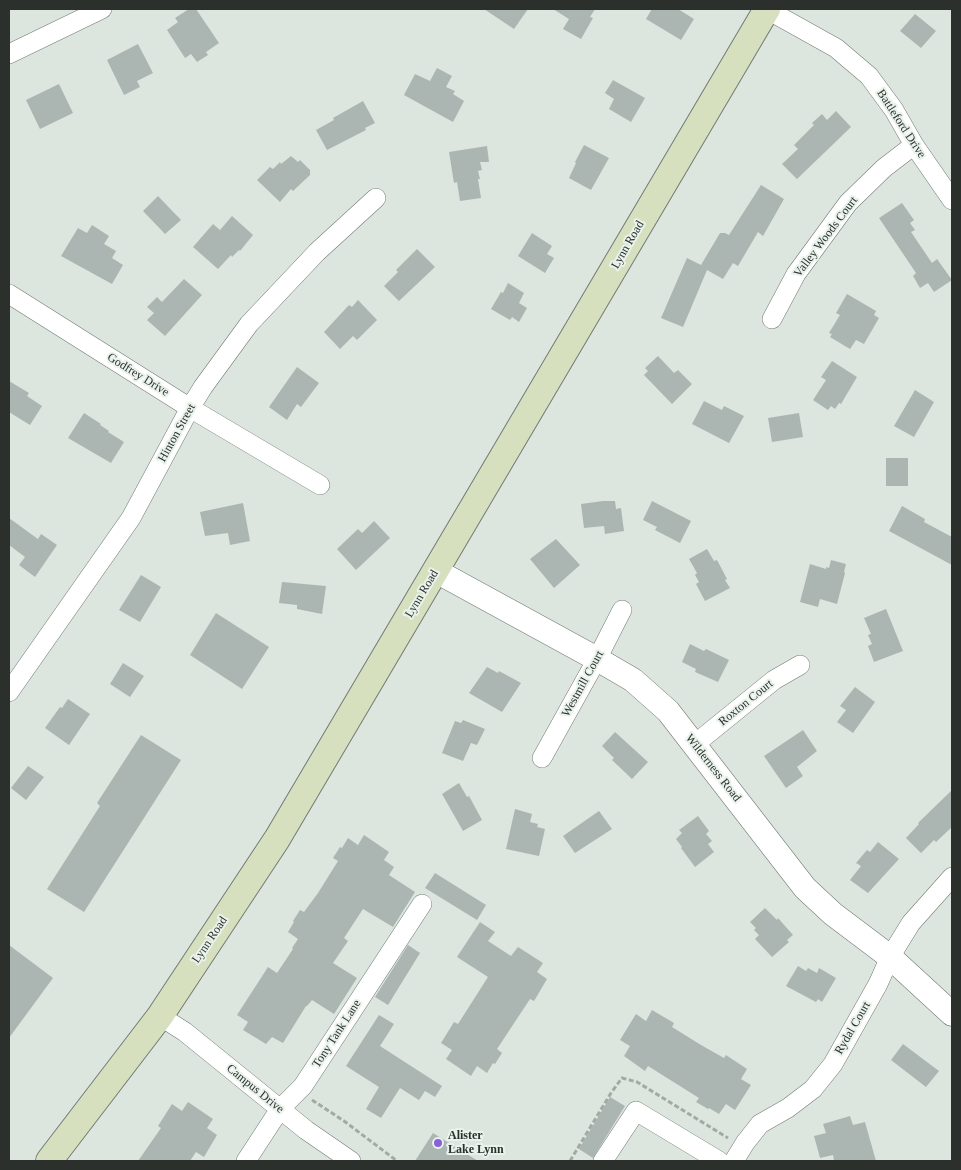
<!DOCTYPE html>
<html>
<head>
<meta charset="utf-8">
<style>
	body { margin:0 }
	#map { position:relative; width:961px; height:1170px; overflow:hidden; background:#dce5de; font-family:"Times New Roman",serif }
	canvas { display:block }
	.frame { position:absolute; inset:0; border:10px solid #2c302d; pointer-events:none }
</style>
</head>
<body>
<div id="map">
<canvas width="961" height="1170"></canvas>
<div class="frame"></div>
</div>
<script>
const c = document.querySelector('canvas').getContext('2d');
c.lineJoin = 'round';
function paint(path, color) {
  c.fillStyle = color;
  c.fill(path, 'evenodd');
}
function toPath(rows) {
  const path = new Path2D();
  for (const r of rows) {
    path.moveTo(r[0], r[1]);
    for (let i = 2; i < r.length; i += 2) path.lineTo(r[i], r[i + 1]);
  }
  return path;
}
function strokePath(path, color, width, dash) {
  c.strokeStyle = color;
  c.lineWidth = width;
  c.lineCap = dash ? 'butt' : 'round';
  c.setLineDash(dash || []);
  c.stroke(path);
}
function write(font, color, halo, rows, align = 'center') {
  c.font = font + ' "Times New Roman",serif';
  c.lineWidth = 4;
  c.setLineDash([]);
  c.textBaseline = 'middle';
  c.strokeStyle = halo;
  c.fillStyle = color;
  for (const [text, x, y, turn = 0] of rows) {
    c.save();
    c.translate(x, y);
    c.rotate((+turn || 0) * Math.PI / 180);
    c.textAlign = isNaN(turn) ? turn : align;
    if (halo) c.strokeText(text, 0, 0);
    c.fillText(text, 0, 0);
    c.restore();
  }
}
paint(toPath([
	[189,9,196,9,219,43,206,52,208,55,197,62,191,54,185,58,167,30,178,22,175,18],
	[484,9,528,9,514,29],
	[553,9,595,9,590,17,593,18,581,39,563,29,569,19],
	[652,9,678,9,694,19,681,40,646,19],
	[915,14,936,31,921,48,900,31],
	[138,44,153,73,137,81,140,87,124,95,107,60],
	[437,68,452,76,446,87,455,91,453,94,464,101,453,122,404,95,415,74,430,81],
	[613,80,645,98,631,122,609,109,614,99,605,93],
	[59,84,73,113,40,129,26,100],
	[363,101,375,123,365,128,366,130,327,150,316,130,334,120,333,118],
	[836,111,851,127,797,179,782,164,798,149,794,145,814,125,812,123,822,114,827,120],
	[584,145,609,158,591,190,569,178,576,163,575,162],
	[487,146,489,162,480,162,482,170,478,171,480,179,478,179,481,198,460,201,457,182,454,183,449,152],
	[291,156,298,162,300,160,310,170,310,175,293,191,291,189,280,202,257,180,270,167,273,169,280,162,281,164],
	[761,185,784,199,763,236,758,232,738,266,733,263,723,279,707,270,683,327,661,318,687,258,701,265,720,233,725,233,729,235],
	[158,196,181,220,165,234,143,211],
	[902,203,914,220,910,223,915,230,911,232,932,263,937,259,952,280,934,292,928,283,920,288,913,276,916,273,879,218],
	[232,216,253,235,240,251,239,250,232,257,231,255,218,269,193,247,213,224,220,230],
	[92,225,109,236,104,244,116,251,112,258,123,265,112,284,61,256,78,228,87,233],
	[532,233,552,246,547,254,554,258,545,273,518,256],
	[417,249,435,267,399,301,384,286,398,272,396,270],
	[184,279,202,295,165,336,147,320,154,313,147,307,157,297,162,302],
	[508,283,524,293,519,303,527,308,519,322,512,317,510,320,491,309,501,292,503,293],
	[847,294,876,311,874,315,879,318,864,344,856,340,850,349,830,337,832,334,829,333,840,315,836,313],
	[358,300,377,320,357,340,353,336,340,349,324,332,349,305,352,307],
	[658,356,674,373,678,370,692,384,672,404,644,375,648,371,645,368],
	[832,361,857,377,841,404,839,403,835,409,831,406,828,410,813,400,826,380,821,377],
	[297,367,319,383,301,407,297,404,287,420,269,407],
	[9,381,29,393,27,396,42,406,30,425,9,412],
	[915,390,934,402,914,437,894,426],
	[704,401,722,410,724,406,744,416,729,443,692,424],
	[84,413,101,424,100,425,109,431,108,432,124,442,111,463,68,438],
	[799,413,803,437,772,442,768,418],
	[886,458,908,458,908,486,886,486],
	[603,501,615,501,616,509,621,508,624,531,605,534,604,526,584,528,581,504],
	[652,501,691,521,680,543,655,530,657,527,643,520],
	[243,503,250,541,230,545,228,533,205,536,200,512],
	[902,506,925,519,924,522,952,537,952,565,889,531],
	[9,518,38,539,41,534,57,545,35,577,19,565,25,557,9,545],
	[374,521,390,538,356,570,337,549,358,529,362,533],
	[556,539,580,565,554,588,530,559],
	[707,549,714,561,717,560,727,579,725,580,730,588,705,601,696,584,699,582,695,575,697,573,689,559],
	[831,560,846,564,844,572,845,573,837,604,820,599,818,607,800,602,810,564,826,569,826,567,829,568],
	[141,575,161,587,140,622,119,610],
	[282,582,326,586,322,614,297,609,297,605,279,603],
	[886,609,903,651,874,662,868,646,872,644,868,635,871,634,864,618],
	[216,613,269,647,242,689,190,655],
	[690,644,704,651,706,649,729,660,718,682,695,672,696,669,682,662],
	[123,663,144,676,130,697,110,684],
	[487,667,498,673,499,671,521,683,502,712,469,693],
	[855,687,875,702,853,733,837,722,846,710,840,706],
	[68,699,90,714,69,745,45,728,60,707,62,708],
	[463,720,485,729,477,745,471,743,463,761,442,753,455,721,461,723],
	[803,730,817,751,797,767,803,776,786,788,764,756],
	[615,732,648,762,632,779,612,760,614,758,602,746],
	[141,735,181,760,84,912,47,889,100,806,97,803],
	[28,766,44,777,26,800,11,788],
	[459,783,467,797,469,796,482,820,463,831,442,794],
	[952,790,952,827,936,842,934,840,921,853,906,838,919,824,918,823],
	[515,809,532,814,530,822,538,824,537,827,545,829,539,856,506,849],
	[599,811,612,829,575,853,563,836],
	[698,816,709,831,706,834,712,841,708,844,714,852,695,867,681,848,682,847,676,839,682,833,679,830],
	[364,835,389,852,384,860,394,867,389,875,415,892,393,927,363,909,344,938,348,941,333,963,357,978,334,1014,312,1000,307,1006,306,1006,283,1043,272,1037,266,1044,243,1030,248,1022,237,1015,268,967,277,973,293,949,292,948,298,939,288,932,294,922,293,921,300,910,304,912,318,893,338,861,333,858,340,847,342,848,348,838,358,845],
	[878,842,899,859,868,893,850,880,861,866,856,863,867,850,870,852],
	[435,873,486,905,477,920,425,888],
	[765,908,777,920,778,918,793,935,787,940,789,942,772,957,755,939,759,935,754,930,756,928,750,922],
	[480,922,495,932,488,941,511,956,518,947,543,963,537,972,547,979,534,1001,530,999,497,1049,502,1053,495,1064,493,1063,487,1073,477,1066,471,1076,446,1059,452,1050,441,1043,454,1022,458,1024,488,977,457,957],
	[9,945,53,978,9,1038],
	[408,945,420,953,388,1005,375,997],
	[798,966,806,971,808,968,817,973,819,968,836,978,822,1002,818,999,816,1002,786,986],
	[652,1010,674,1023,672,1027,701,1045,724,1058,726,1055,747,1069,741,1079,751,1085,735,1110,726,1104,719,1114,709,1108,708,1109,696,1102,699,1098,648,1066,645,1071,624,1056,630,1046,620,1040,636,1014,646,1021],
	[379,1015,394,1024,380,1046,442,1086,435,1097,425,1091,419,1100,400,1088,381,1118,366,1109,379,1087,346,1066],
	[903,1044,939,1071,926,1087,891,1060],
	[610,1097,625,1106,593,1158,579,1149],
	[188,1102,213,1119,207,1128,217,1135,204,1157,196,1152,190,1161,138,1161,161,1128,158,1126,172,1104,182,1111],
	[850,1116,853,1125,865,1122,876,1161,834,1161,833,1155,820,1158,814,1136,826,1133,823,1124],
	[433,1133,478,1161,415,1161]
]), '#abb6b3');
const minor = toPath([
	[766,9,836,48,869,76,894,110,914,145,952,200],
	[9,54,102,9],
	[9,294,190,408,320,485],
	[772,319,796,274,848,203,884,168,914,145],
	[9,692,131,518,190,408,203,387,249,324,317,252,376,198],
	[695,744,774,680,800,665],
	[542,758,597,659,622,610],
	[160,1016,185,1032,306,1130,351,1161],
	[246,1161,280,1109,303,1086,422,904],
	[603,1161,636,1111,719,1161],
	[734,1161,745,1143,760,1124,788,1108,813,1089,833,1064,878,984,890,957,911,923,952,877]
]);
const tertiary = toPath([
	[436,571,597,659,633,680,668,711,805,888,833,914,890,957,952,1014]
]);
const secondary = toPath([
	[49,1161,160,1016,277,839,767,9]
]);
strokePath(minor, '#727a74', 20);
strokePath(tertiary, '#727a74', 25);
strokePath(secondary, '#727a74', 28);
strokePath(toPath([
	[312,1100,344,1121,397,1161],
	[570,1161,611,1093,622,1078,637,1082,728,1138]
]), '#a3aaa4', 3, [5, 2.5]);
strokePath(minor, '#fff', 19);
strokePath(tertiary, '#fff', 24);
strokePath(secondary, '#d7e0be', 26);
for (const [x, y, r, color] of [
	[438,1143,5,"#8b5fd9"]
]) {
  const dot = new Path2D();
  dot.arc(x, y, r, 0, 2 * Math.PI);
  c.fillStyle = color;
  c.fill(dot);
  strokePath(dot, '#e9f2eb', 2);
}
write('12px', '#2c302d', '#e9f2eb', [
	["Battleford Drive",901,124,57],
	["Valley Woods Court",826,237,-53],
	["Lynn Road",628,245,-60],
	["Godfrey Drive",138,375,32],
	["Hinton Street",177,433,-61],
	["Lynn Road",422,594,-59],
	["Westmill Court",583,684,-61],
	["Roxton Court",746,703,-39],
	["Wilderness Road",713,768,52],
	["Lynn Road",210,940,-56],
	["Rydal Court",853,1028,-60],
	["Tony Tank Lane",337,1034,-57],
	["Campus Drive",255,1089,39]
]);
write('bold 12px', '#2c302d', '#e9f2eb', [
	["Alister",448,1136],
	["Lake Lynn",448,1150]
], 'left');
</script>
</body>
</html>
